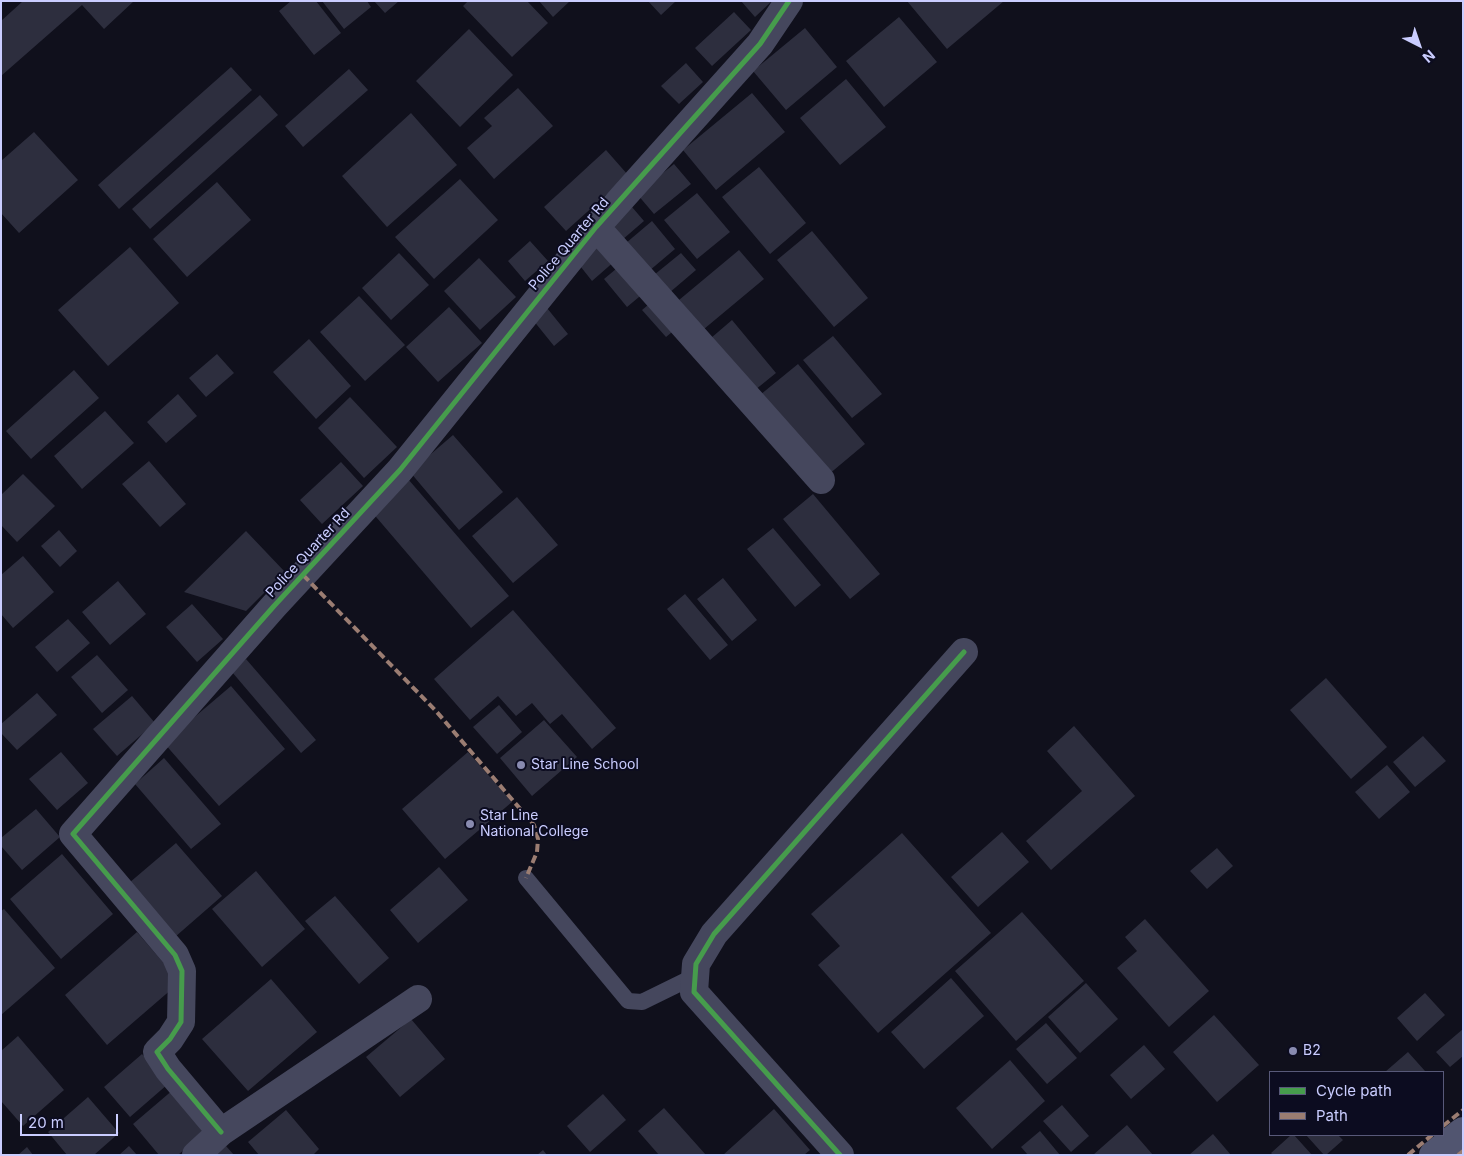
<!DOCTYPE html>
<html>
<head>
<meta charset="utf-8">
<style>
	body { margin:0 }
	#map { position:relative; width:1464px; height:1156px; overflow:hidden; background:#10101c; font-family:Inter,sans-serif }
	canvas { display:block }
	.frame { position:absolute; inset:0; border:2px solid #cacdff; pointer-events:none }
	.legend { position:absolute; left:1269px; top:1071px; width:175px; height:65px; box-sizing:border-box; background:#0c0c20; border:1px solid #585979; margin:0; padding:6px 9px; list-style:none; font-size:15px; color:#cacdff }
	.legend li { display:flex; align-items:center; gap:10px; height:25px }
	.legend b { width:25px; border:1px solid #585979 }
	.north { position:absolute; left:1394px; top:20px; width:50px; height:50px; -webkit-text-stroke:4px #0c0c20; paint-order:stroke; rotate:139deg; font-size:14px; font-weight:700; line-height:20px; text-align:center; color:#cacdff }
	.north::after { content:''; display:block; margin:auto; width:18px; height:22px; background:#cacdff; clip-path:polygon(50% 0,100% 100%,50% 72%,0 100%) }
	.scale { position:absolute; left:20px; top:1114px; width:98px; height:22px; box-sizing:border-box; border:2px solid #cacdff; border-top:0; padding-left:6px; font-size:15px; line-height:18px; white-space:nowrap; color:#cacdff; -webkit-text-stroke:4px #0c0c20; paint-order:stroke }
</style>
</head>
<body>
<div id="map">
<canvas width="1464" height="1156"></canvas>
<div class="frame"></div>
<ul class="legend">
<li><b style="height:6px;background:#469c4c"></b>Cycle path</li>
<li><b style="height:6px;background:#9b7d72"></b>Path</li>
</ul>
<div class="north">N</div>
<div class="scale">20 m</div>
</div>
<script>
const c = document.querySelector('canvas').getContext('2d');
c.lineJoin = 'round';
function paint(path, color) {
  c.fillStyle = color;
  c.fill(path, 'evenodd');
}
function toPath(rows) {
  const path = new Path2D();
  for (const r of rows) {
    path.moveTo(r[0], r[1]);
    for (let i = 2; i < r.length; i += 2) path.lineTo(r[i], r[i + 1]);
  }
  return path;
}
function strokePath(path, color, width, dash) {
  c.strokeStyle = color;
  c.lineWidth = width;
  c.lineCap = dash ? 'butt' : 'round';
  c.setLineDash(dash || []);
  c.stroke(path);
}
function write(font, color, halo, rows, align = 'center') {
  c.font = font + ' Inter,sans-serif';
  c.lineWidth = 4;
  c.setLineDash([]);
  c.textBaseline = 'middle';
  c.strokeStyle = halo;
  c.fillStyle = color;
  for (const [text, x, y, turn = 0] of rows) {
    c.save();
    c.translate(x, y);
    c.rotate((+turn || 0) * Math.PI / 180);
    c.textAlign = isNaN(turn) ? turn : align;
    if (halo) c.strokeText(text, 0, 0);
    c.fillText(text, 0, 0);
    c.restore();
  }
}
paint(toPath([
	[23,1,134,1,104,29,82,5,1,76,1,21],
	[291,1,316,1,341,33,314,55,279,11],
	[322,1,367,1,371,7,344,29],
	[374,1,399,1,385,13],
	[468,1,527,1,548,23,512,57,463,6],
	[539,1,570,1,553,17],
	[648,1,676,1,661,15],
	[741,1,772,1,755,17],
	[907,1,1004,1,947,49],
	[734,12,751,30,712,66,695,48],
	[899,17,937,62,884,107,846,61],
	[805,28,837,67,786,110,753,71],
	[469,29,513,75,460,127,416,81],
	[686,63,703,82,679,104,661,86],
	[231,67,252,90,119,209,98,185],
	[349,69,368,90,303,147,285,126],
	[846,79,886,127,840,165,800,118],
	[518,88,553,126,494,179,467,148,492,126,484,118],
	[752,93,785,132,716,190,683,150],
	[260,95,278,115,150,229,132,209],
	[411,113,457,165,387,227,342,176],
	[34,132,78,180,19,233,1,213,1,161],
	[606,150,628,175,566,231,544,207],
	[674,164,691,184,654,214,637,194],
	[759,167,806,223,770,254,722,197],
	[460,179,498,220,434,279,395,237],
	[217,182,251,220,187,277,153,239],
	[697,193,730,232,697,259,664,220],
	[632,207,644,221,622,240,610,225],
	[652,221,675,249,649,271,626,243],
	[812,231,868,298,834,327,777,260],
	[530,241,548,261,525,281,508,261],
	[601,242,616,260,592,281,577,262],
	[130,247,179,303,108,366,58,310],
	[739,250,764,279,704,329,679,300],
	[399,253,429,285,391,320,362,288],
	[681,253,696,270,669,293,654,275],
	[479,258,516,297,480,330,444,291],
	[622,264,645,292,627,307,604,279],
	[359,296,405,345,365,381,320,332],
	[654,300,677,328,666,337,642,310],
	[449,307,482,343,438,382,406,347],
	[547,308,568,334,554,346,533,320],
	[732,320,776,373,755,390,711,338],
	[833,336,882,394,852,418,803,360],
	[309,339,351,386,316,419,273,372],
	[217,354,234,373,206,397,189,378],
	[798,364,865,444,828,475,760,395],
	[74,370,99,398,31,459,6,431],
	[178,394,197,416,166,443,147,422],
	[350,397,397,447,364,478,318,428],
	[105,411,134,443,82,489,54,456],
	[453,435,503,492,459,530,410,472],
	[149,461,186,504,160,527,122,484],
	[341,462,363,486,322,524,300,500],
	[23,474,55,506,17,542,1,525,1,495],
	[408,479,509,596,471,628,371,511],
	[813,494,880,574,850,599,783,519],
	[517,497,558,545,513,583,472,536],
	[773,528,821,585,795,607,747,549],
	[59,530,77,551,60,567,41,546],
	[246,531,285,572,246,611,184,592],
	[23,556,54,592,13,628,1,614,1,575],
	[723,578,757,620,732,641,697,599],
	[118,581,146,614,110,645,82,612],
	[685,594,728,645,710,660,667,609],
	[192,604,223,639,197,662,166,627],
	[513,610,616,728,592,749,562,714,550,724,532,703,516,716,498,696,470,720,434,679],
	[68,619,90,643,57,672,35,647],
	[97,655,128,690,102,713,71,677],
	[246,659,316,740,301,753,232,672],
	[1326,678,1387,747,1351,779,1290,710],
	[231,686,285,749,219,806,164,743],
	[37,693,57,715,17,750,1,733,1,724],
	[132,696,155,723,117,756,93,729],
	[499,705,522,732,497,754,473,727],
	[544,720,577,757,532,796,500,758],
	[1074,726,1135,796,1051,870,1026,841,1082,791,1047,751],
	[1423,736,1446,761,1415,787,1393,762],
	[61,752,88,783,57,810,29,779],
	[468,752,512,802,445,859,402,809],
	[164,758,221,824,191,849,135,784],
	[1387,765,1410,792,1379,819,1355,792],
	[36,809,60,837,22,870,1,846,1,838],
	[1002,832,1029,862,978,907,951,877],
	[902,833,991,933,878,1033,818,965,840,946,811,914],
	[176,843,222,896,175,937,129,883],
	[1217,848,1233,866,1207,889,1190,871],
	[62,854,113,914,61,959,10,899],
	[439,867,468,900,418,943,390,910],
	[256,871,305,929,262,967,212,909],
	[335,896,389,958,359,984,305,921],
	[4,909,55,968,1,1015,1,911],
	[1022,912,1084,981,1016,1041,955,971],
	[1145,919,1209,991,1169,1027,1117,968,1137,951,1125,937],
	[137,932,180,982,107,1045,65,995],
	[951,978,984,1016,924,1069,891,1032],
	[271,979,317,1032,248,1091,202,1039],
	[1086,983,1118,1019,1080,1053,1048,1017],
	[1425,993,1445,1015,1417,1041,1397,1018],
	[1214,1015,1259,1065,1217,1102,1173,1052],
	[411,1019,445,1059,400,1097,366,1057],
	[1046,1023,1077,1058,1047,1084,1016,1049],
	[1463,1029,1463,1056,1450,1067,1436,1052],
	[18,1036,64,1090,23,1126,1,1101,1,1051],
	[1144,1045,1165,1069,1131,1099,1110,1075],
	[1408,1052,1425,1071,1423,1072,1385,1072],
	[142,1054,168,1084,130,1117,104,1087],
	[1010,1060,1045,1101,992,1149,956,1108],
	[174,1089,208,1129,178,1155,159,1155,133,1124],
	[603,1094,626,1120,590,1152,567,1126],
	[88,1097,119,1133,94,1155,67,1155,48,1132],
	[1062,1105,1089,1136,1071,1152,1043,1121],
	[664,1108,706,1155,659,1155,638,1131],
	[774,1109,810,1150,804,1155,723,1155],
	[286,1110,319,1149,313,1155,259,1155,248,1142],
	[1127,1125,1153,1155,1093,1155],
	[1040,1131,1060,1155,1028,1155,1021,1147],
	[1213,1134,1231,1155,1189,1155],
	[1291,1135,1294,1135,1312,1155,1273,1155,1271,1153],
	[1306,1135,1338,1135,1343,1140,1326,1155,1324,1155],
	[129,1146,137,1155,119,1155],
	[226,1146,234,1155,215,1155],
	[27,1147,33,1155,18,1155],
	[543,1150,547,1155,537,1155]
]), '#2d2e3e');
strokePath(toPath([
	[526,878,628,1001,642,1002,695,976]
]), '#45475d', 16);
strokePath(toPath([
	[596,227,821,480],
	[221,1132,168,1069,157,1052,170,1039,181,1022,182,971,175,955,73,834,274,606,400,470,596,227,760,44,789,1],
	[196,1155,221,1132,418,999],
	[840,1155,694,992,696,964,714,934,964,652]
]), '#45475d', 28);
strokePath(toPath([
	[1433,1155,1463,1131]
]), '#515570', 28);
strokePath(toPath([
	[303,575,436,711,534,825,538,839,537,852,526,878],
	[1443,1126,1463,1110],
	[1408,1155,1432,1135],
	[1458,1155,1463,1151]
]), '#9b7d72', 4, [8, 4]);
strokePath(toPath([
	[221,1132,168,1069,157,1052,170,1039,181,1022,182,971,175,955,73,834,274,606,400,470,596,227,760,44,789,1],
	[840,1155,694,992,696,964,714,934,964,652]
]), '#469c4c', 5);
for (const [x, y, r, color] of [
	[521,765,5,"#898bb0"],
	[470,824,5,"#898bb0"],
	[1293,1051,5,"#898bb0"]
]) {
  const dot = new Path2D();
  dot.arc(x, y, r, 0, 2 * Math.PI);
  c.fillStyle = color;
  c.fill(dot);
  strokePath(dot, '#0c0c20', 2);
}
write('14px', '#cacdff', '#0c0c20', [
	["Police Quarter Rd",569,244,-50],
	["Police Quarter Rd",308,553,-47]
]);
write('14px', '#cacdff', '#0c0c20', [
	["Star Line School",531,765],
	["Star Line",480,816],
	["National College",480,832],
	["B2",1303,1051]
], 'left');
</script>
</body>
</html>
